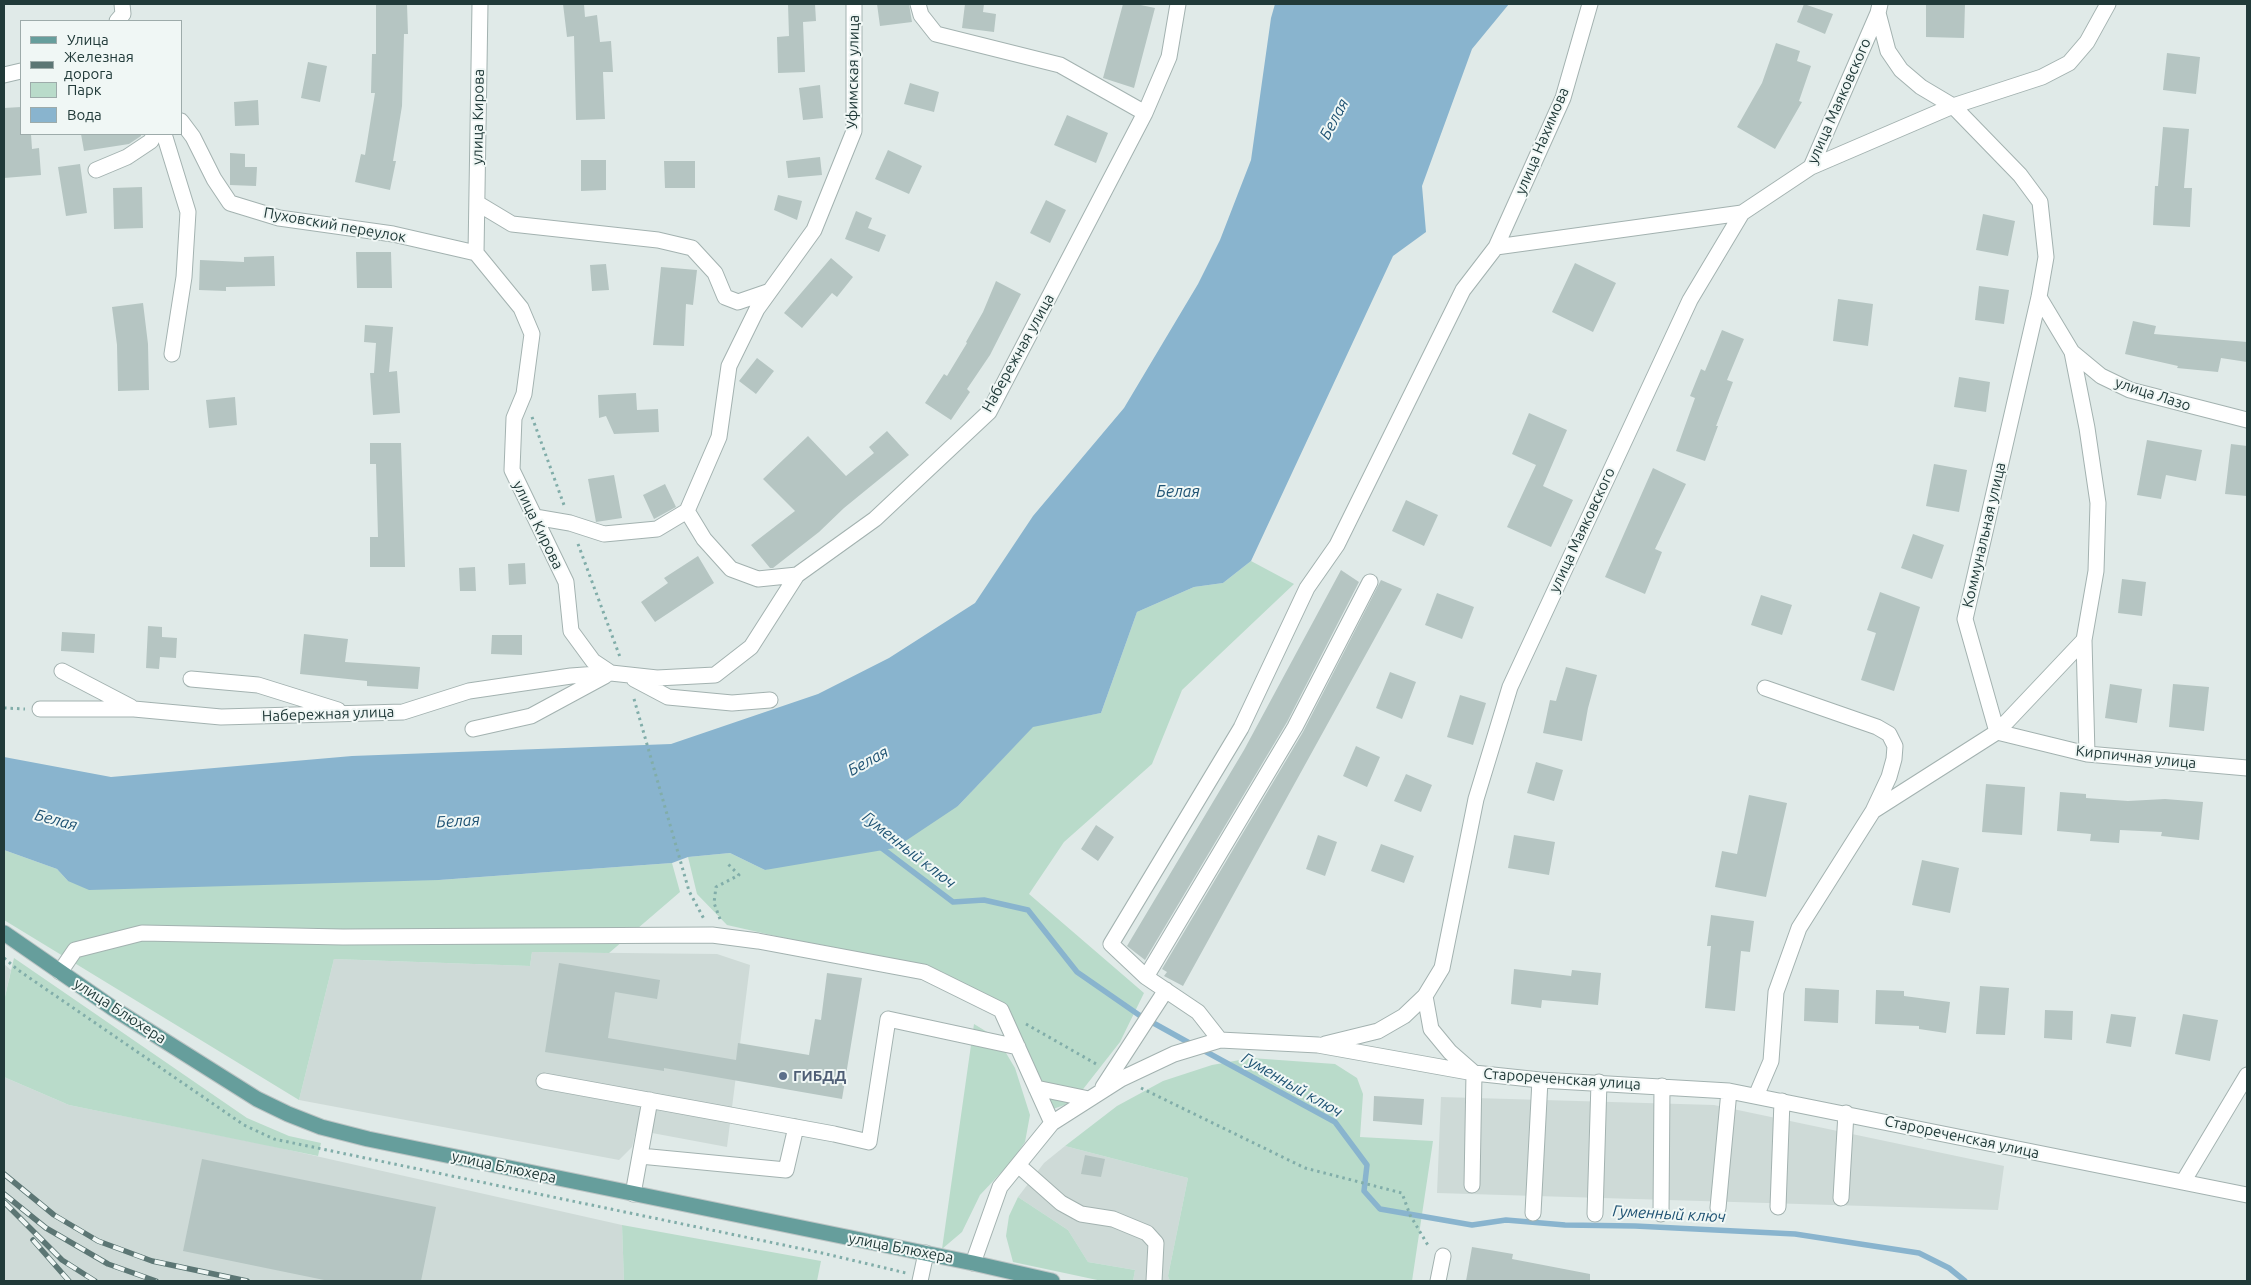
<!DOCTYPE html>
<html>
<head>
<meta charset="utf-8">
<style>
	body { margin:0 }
	#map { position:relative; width:2251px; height:1285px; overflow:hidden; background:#e0eae8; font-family:Ubuntu,sans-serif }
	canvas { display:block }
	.frame { position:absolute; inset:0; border:5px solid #213a39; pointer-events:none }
	.legend { position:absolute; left:20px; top:20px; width:162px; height:115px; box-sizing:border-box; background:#f0f7f5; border:1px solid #9dabaa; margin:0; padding:6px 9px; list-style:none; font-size:15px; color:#213a39 }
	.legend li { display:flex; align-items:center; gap:10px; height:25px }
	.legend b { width:25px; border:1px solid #9dabaa }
</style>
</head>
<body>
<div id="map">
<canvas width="2251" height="1285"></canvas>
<div class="frame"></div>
<ul class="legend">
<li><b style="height:6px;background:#669e9c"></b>Улица</li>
<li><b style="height:6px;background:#5c7674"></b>Железная дорога</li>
<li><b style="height:14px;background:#b9dbca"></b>Парк</li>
<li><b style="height:14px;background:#89b4ce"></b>Вода</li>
</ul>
</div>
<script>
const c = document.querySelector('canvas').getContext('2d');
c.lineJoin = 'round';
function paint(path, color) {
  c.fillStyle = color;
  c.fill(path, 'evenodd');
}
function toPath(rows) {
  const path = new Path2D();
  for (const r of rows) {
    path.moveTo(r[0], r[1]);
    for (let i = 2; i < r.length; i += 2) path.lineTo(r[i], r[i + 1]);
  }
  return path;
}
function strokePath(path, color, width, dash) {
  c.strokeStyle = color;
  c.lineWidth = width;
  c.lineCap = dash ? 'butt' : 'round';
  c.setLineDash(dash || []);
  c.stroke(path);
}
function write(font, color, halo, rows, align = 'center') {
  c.font = font + ' Ubuntu,sans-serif';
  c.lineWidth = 4;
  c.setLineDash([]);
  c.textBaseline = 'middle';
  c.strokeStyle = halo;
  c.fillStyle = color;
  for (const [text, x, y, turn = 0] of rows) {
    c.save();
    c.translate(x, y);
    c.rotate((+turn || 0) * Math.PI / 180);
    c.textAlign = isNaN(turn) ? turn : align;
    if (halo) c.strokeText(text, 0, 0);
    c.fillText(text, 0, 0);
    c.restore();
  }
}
paint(toPath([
	[532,952,717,954,750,965,727,1147,636,1130,632,1147,619,1160,299,1100,334,959,530,966],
	[4,964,11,970,4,1001],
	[4,1077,69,1105,267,1145,622,1225,624,1281,4,1281],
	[1441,1097,1714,1105,2004,1166,1998,1210,1437,1193],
	[1065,1146,1188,1178,1168,1276,1170,1281,1133,1281,1135,1270,1088,1262,1068,1230,1018,1197,1044,1163]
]), '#cedad7');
paint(toPath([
	[1251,561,1294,584,1182,690,1152,764,1064,842,1029,894,1144,993,1120,1042,1073,1102,1053,1109,1005,1005,811,944,727,925,697,894,688,857,730,853,765,870,958,806,1033,726,1101,713,1137,612,1194,587,1223,583],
	[4,850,57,869,68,881,439,880,672,863,680,892,609,953,532,952,530,966,334,959,299,1100,4,920],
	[14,958,247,1118,289,1136,321,1143,318,1156,69,1105,4,1077,4,1001],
	[974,1024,997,1038,1015,1068,1030,1115,1025,1142,1012,1161,980,1195,962,1232,942,1249],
	[1251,1058,1335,1064,1357,1078,1363,1094,1360,1137,1433,1141,1412,1281,1170,1281,1168,1276,1188,1178,1065,1146,1117,1106,1163,1081,1212,1065],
	[1018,1197,1068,1230,1088,1262,1135,1270,1133,1281,1102,1281,1013,1262,1006,1236,1009,1216],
	[622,1225,821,1261,817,1281,624,1281]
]), '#b9dbca');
paint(toPath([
	[1275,4,1509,4,1472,49,1422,186,1426,232,1393,256,1251,561,1223,583,1194,587,1137,612,1101,713,1033,727,958,806,895,848,765,870,730,853,688,857,672,863,439,880,89,890,68,881,57,869,4,850,4,757,111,777,352,756,671,744,818,694,889,658,975,603,1033,516,1124,408,1198,284,1220,240,1251,160,1271,18]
]), '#89b4ce');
strokePath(toPath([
	[879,846,953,902,984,900,1028,910,1077,972,1139,1015,1193,1045],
	[1201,1049,1335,1122,1367,1165,1364,1191,1380,1209,1472,1225,1506,1220,1565,1225,1635,1226,1795,1234,1919,1253,1949,1268,1965,1281]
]), '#89b4ce', 5.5);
paint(toPath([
	[376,4,407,4,408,34,404,34,402,106,393,161,396,161,390,190,355,182,361,154,365,155,375,93,371,93,372,54,376,54],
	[563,4,584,4,585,17,597,15,600,42,611,41,613,72,603,72,605,119,576,120,574,36,567,37],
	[788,4,815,4,816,21,803,22,805,72,778,73,777,37,789,36],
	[877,4,909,4,912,22,880,26],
	[965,4,984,4,983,12,996,14,994,32,962,28],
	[1123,4,1136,4,1155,8,1134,88,1103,78],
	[1804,4,1833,14,1825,34,1797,22],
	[1926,4,1965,4,1964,38,1926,37],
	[1776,43,1800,51,1797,61,1811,66,1799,101,1802,102,1775,149,1737,127,1762,83],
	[2167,53,2200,57,2196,94,2163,90],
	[308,62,327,66,320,102,301,98],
	[910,83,939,92,934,112,904,104],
	[820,85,823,118,803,120,799,88],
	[258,100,259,125,235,126,234,102],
	[21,107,21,134,31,134,32,149,39,148,41,175,4,178,4,108],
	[1067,115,1108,133,1096,163,1054,145],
	[2163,127,2189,129,2184,188,2192,188,2190,227,2153,225,2155,186,2158,186],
	[81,134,141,134,141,136,129,144,84,151],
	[888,150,922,166,909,194,875,179],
	[230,153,245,154,245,167,257,167,256,186,230,185],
	[820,157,822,175,788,178,786,161],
	[581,160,606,160,606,190,581,191],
	[664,161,695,161,695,188,665,188],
	[80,164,87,213,66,216,58,167],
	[142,187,143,228,114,229,113,188],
	[778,195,802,201,797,220,774,210],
	[1046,200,1066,210,1050,243,1030,233],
	[856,211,872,218,868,228,886,235,879,252,845,239],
	[1983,214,2015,221,2008,256,1976,250],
	[356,252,391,252,392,288,357,288],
	[274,256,275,286,226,287,226,291,199,290,200,260,244,262,244,257],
	[831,258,853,277,837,297,832,293,802,328,784,313],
	[1575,263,1616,283,1593,332,1552,312],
	[606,264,609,290,592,291,590,265],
	[661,267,697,270,693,305,686,304,684,346,653,345],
	[996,281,1021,294,990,355,967,389,970,392,951,420,925,403,944,374,947,376,967,343,966,342,983,312],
	[1979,286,2009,290,2004,324,1975,320],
	[1838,299,1873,304,1868,346,1833,341],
	[143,303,148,344,149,390,118,391,117,345,112,307],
	[2133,321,2156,326,2154,334,2247,342,2247,362,2221,358,2218,372,2177,368,2178,366,2125,354],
	[365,325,393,327,389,372,397,371,400,413,373,415,370,373,374,373,376,343,364,342],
	[1722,330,1744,339,1727,380,1733,382,1716,426,1718,426,1705,461,1676,451,1695,398,1690,396,1701,369,1705,371],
	[757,358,774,371,756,394,739,381],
	[1959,377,1990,382,1986,412,1954,407],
	[636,393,637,410,658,409,659,432,614,434,606,416,599,418,598,395],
	[235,397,237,425,209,428,206,400],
	[1529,413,1567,430,1543,486,1573,500,1551,547,1507,527,1536,465,1512,454],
	[887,431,909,455,844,508,819,532,773,568,770,568,751,545,795,511,763,479,808,436,846,476,874,453,869,447],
	[2147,440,2202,450,2196,481,2166,475,2161,499,2137,495],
	[370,443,401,443,405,567,370,567,370,537,378,537,376,464,370,464],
	[2231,444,2247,446,2247,496,2225,494],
	[1934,464,1967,470,1959,512,1926,506],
	[1653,468,1686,484,1655,549,1662,552,1645,594,1605,577],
	[614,475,622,518,596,522,588,479],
	[665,484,676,507,654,519,643,495],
	[1406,500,1438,515,1424,546,1392,531],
	[1913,534,1944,545,1932,579,1901,568],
	[698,556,714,583,655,622,641,602,668,583,664,578],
	[525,563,526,584,509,585,508,564],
	[475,567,476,591,460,591,459,568],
	[1341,570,1359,582,1287,722,1145,960,1127,946,1244,750],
	[2122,579,2146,582,2142,616,2118,613],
	[1381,580,1402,589,1183,986,1164,976,1167,972,1162,969,1303,732],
	[1880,592,1920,607,1894,691,1861,680,1876,633,1867,630],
	[1437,593,1474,607,1462,639,1425,625],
	[1761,595,1792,605,1782,635,1751,625],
	[148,626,162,627,162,637,177,638,176,658,160,657,159,669,146,668],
	[62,632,95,634,94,653,61,651],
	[304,634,348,639,345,662,420,667,418,689,367,686,367,681,300,674],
	[492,635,522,635,522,655,491,654],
	[1566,667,1597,675,1588,708,1582,741,1543,733,1550,700,1556,701],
	[1390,672,1416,682,1402,719,1376,708],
	[2110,684,2142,689,2137,723,2105,718],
	[2173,684,2209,687,2204,731,2169,727],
	[1460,695,1486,703,1473,745,1447,737],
	[1356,746,1380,757,1367,787,1343,776],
	[1536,762,1563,770,1554,801,1527,793],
	[1406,774,1432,785,1421,812,1394,801],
	[1986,784,2025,787,2022,835,1982,832],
	[2060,792,2086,794,2086,798,2128,801,2165,799,2203,802,2199,840,2161,836,2162,832,2120,830,2119,843,2090,841,2091,834,2057,831],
	[1749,795,1787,803,1766,897,1715,887,1722,851,1737,854],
	[1096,825,1114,837,1098,861,1081,849],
	[1318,835,1337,842,1325,876,1306,869],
	[1514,835,1555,842,1549,875,1508,868],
	[1381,844,1414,856,1404,883,1371,871],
	[1922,860,1959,868,1950,913,1912,905],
	[1711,915,1754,921,1750,952,1741,951,1735,1011,1705,1008,1711,946,1707,946],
	[559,963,660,980,657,999,615,992,608,1038,736,1060,738,1043,809,1055,815,1019,821,1020,827,973,862,978,842,1099,664,1068,664,1071,545,1052],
	[1514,969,1571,976,1572,970,1601,973,1598,1005,1542,1000,1541,1008,1511,1004],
	[1980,986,2009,988,2005,1035,1976,1034],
	[1805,988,1839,990,1838,1023,1804,1021],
	[1876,990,1904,991,1904,996,1950,1002,1946,1033,1919,1029,1919,1026,1875,1024],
	[2045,1010,2073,1011,2072,1040,2044,1038],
	[2111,1014,2136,1017,2131,1047,2106,1043],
	[2183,1014,2218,1020,2210,1061,2175,1054],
	[1374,1096,1424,1099,1422,1125,1373,1121],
	[1085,1155,1105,1159,1101,1177,1081,1174],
	[202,1159,436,1207,421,1281,329,1281,183,1251],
	[1472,1247,1513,1254,1512,1259,1590,1274,1590,1281,1466,1281]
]), '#b5c5c2');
const minor = toPath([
	[480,4,476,253,521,308,532,334,524,394,514,418,512,470,566,582,571,631,593,661,611,673,657,678,715,675,751,647,797,575,875,519,989,412,1145,113,1169,57,1178,4],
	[918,4,921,15,936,34,1060,65,1145,113],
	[1878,13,1888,51,1901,70,1921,87,1953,106,2042,77,2069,63,2087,42,2108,4],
	[117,21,123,14,122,4],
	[4,75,21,71],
	[181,121,193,137,214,179,230,203,279,218,393,234,476,253],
	[164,134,188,212,184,277,172,354],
	[96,170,127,157,151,141,154,134],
	[477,203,512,224,658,240,692,248,715,273,725,297,738,302,770,291],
	[1496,247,1742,213],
	[2039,297,2072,352,2101,376,2130,390,2247,420],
	[2072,352,2087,428,2098,503,2096,571,2084,640,1997,732,2087,754,2247,768],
	[687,511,704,539,731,569,758,579,797,575],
	[535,517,570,523,604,534,657,529,687,511,719,437,729,366,757,309,814,230,854,131,854,4],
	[2084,640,2087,754],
	[62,671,131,707],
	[191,679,258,685,338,710],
	[634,679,668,697,732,703,770,700],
	[1765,688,1877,727,1889,734,1895,746,1894,759,1889,777,1873,811],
	[40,709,134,709,221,717,403,712,469,691,571,676,611,673],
	[473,729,531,716,605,676],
	[60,972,75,950,142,933,343,937,712,935,758,941,924,972,1001,1010,1052,1123],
	[1146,977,1111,944,1241,728,1307,588,1337,545,1463,290,1496,247,1563,98,1590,4],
	[1425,996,1431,1029,1450,1052,1474,1073,1472,1185],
	[1220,1040,1198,1012,1146,977,1295,727,1370,582],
	[1325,1044,1378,1031,1404,1016,1425,996,1442,968,1476,799,1510,687,1690,300,1742,213,1811,167,1878,13,1880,4],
	[544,1081,834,1134,869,1142,888,1019,1018,1047],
	[1103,1087,1166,990],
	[1036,1088,1089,1099],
	[1756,1096,1771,1061,1776,992,1799,928,1873,811,1997,732,1965,619,2039,297,2046,257,2040,202,2020,175,1953,106,1811,167],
	[640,1156,786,1170,796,1127],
	[1018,1165,1061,1203,1081,1214,1113,1219,1147,1233,1156,1243,1154,1281],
	[2183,1182,2247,1075],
	[633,1194,650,1100],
	[1841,1198,1846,1113],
	[1778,1207,1782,1101],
	[1718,1208,1729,1091],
	[1533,1213,1540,1080],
	[1595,1214,1599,1082],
	[1661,1214,1662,1086],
	[973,1263,1000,1187,1052,1123,1121,1079,1174,1054,1220,1040,1318,1045,1474,1073,1540,1080,1729,1091,2247,1195],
	[920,1281,926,1253],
	[1438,1281,1443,1256]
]);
const major = toPath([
	[4,933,114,1009,257,1099,288,1114,321,1127,368,1139,973,1263,1052,1281]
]);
strokePath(minor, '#a3b2b0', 17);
strokePath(major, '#bcc4c4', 17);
strokePath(toPath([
	[532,417,564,505],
	[578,544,620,657],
	[634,699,689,891,704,919],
	[4,708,25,709],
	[720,919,714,903,716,887,739,875,726,862],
	[4,958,18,970,244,1125,274,1139,822,1253,906,1273],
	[1026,1024,1098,1065],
	[1141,1088,1305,1168,1402,1193,1410,1215,1429,1247]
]), '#81ada9', 3, [2.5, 4]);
strokePath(minor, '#fff', 15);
strokePath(major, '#669e9c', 15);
const rail = toPath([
	[4,1174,54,1215,98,1241,152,1261,247,1281],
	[4,1194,46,1228,108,1264,156,1281],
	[4,1202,62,1260,95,1281],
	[33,1240,69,1281]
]);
strokePath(rail, '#5c7674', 5.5);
strokePath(rail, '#f0f7f5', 4, [11]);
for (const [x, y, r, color] of [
	[783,1076,5,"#5c6f8a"]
]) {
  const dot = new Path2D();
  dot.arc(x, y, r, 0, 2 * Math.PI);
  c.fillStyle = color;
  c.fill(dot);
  strokePath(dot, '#f0f7f5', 2);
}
write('15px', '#213a39', '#f0f7f5', [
	["Уфимская улица",853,72,-89],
	["улица Маяковского",1839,101,-66],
	["улица Кирова",478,117,-89],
	["улица Нахимова",1542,141,-67],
	["Пуховский переулок",335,225,10],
	["Набережная улица",1018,353,-61],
	["улица Лазо",2153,394,18],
	["улица Кирова",538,525,64],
	["улица Маяковского",1582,530,-65],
	["Коммунальная улица",1984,535,-77],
	["Набережная улица",328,714,-2],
	["Кирпичная улица",2136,757,6],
	["улица Блюхера",120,1011,33],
	["Старореченская улица",1562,1079,4],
	["Старореченская улица",1962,1137,12],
	["улица Блюхера",504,1167,12],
	["улица Блюхера",901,1248,11]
]);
write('bold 15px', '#4e5e75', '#f0f7f5', [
	["ГИБДД",793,1076]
], 'left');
write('italic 16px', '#1e5273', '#f0f7f5', [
	["Белая",1334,119,-62],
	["Белая",1178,492],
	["Белая",868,761,-29],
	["Белая",56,820,15],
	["Белая",458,821,-3],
	["Гуменный ключ",909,850,38],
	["Гуменный ключ",1292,1085,30],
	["Гуменный ключ",1669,1214,3]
]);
</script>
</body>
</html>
